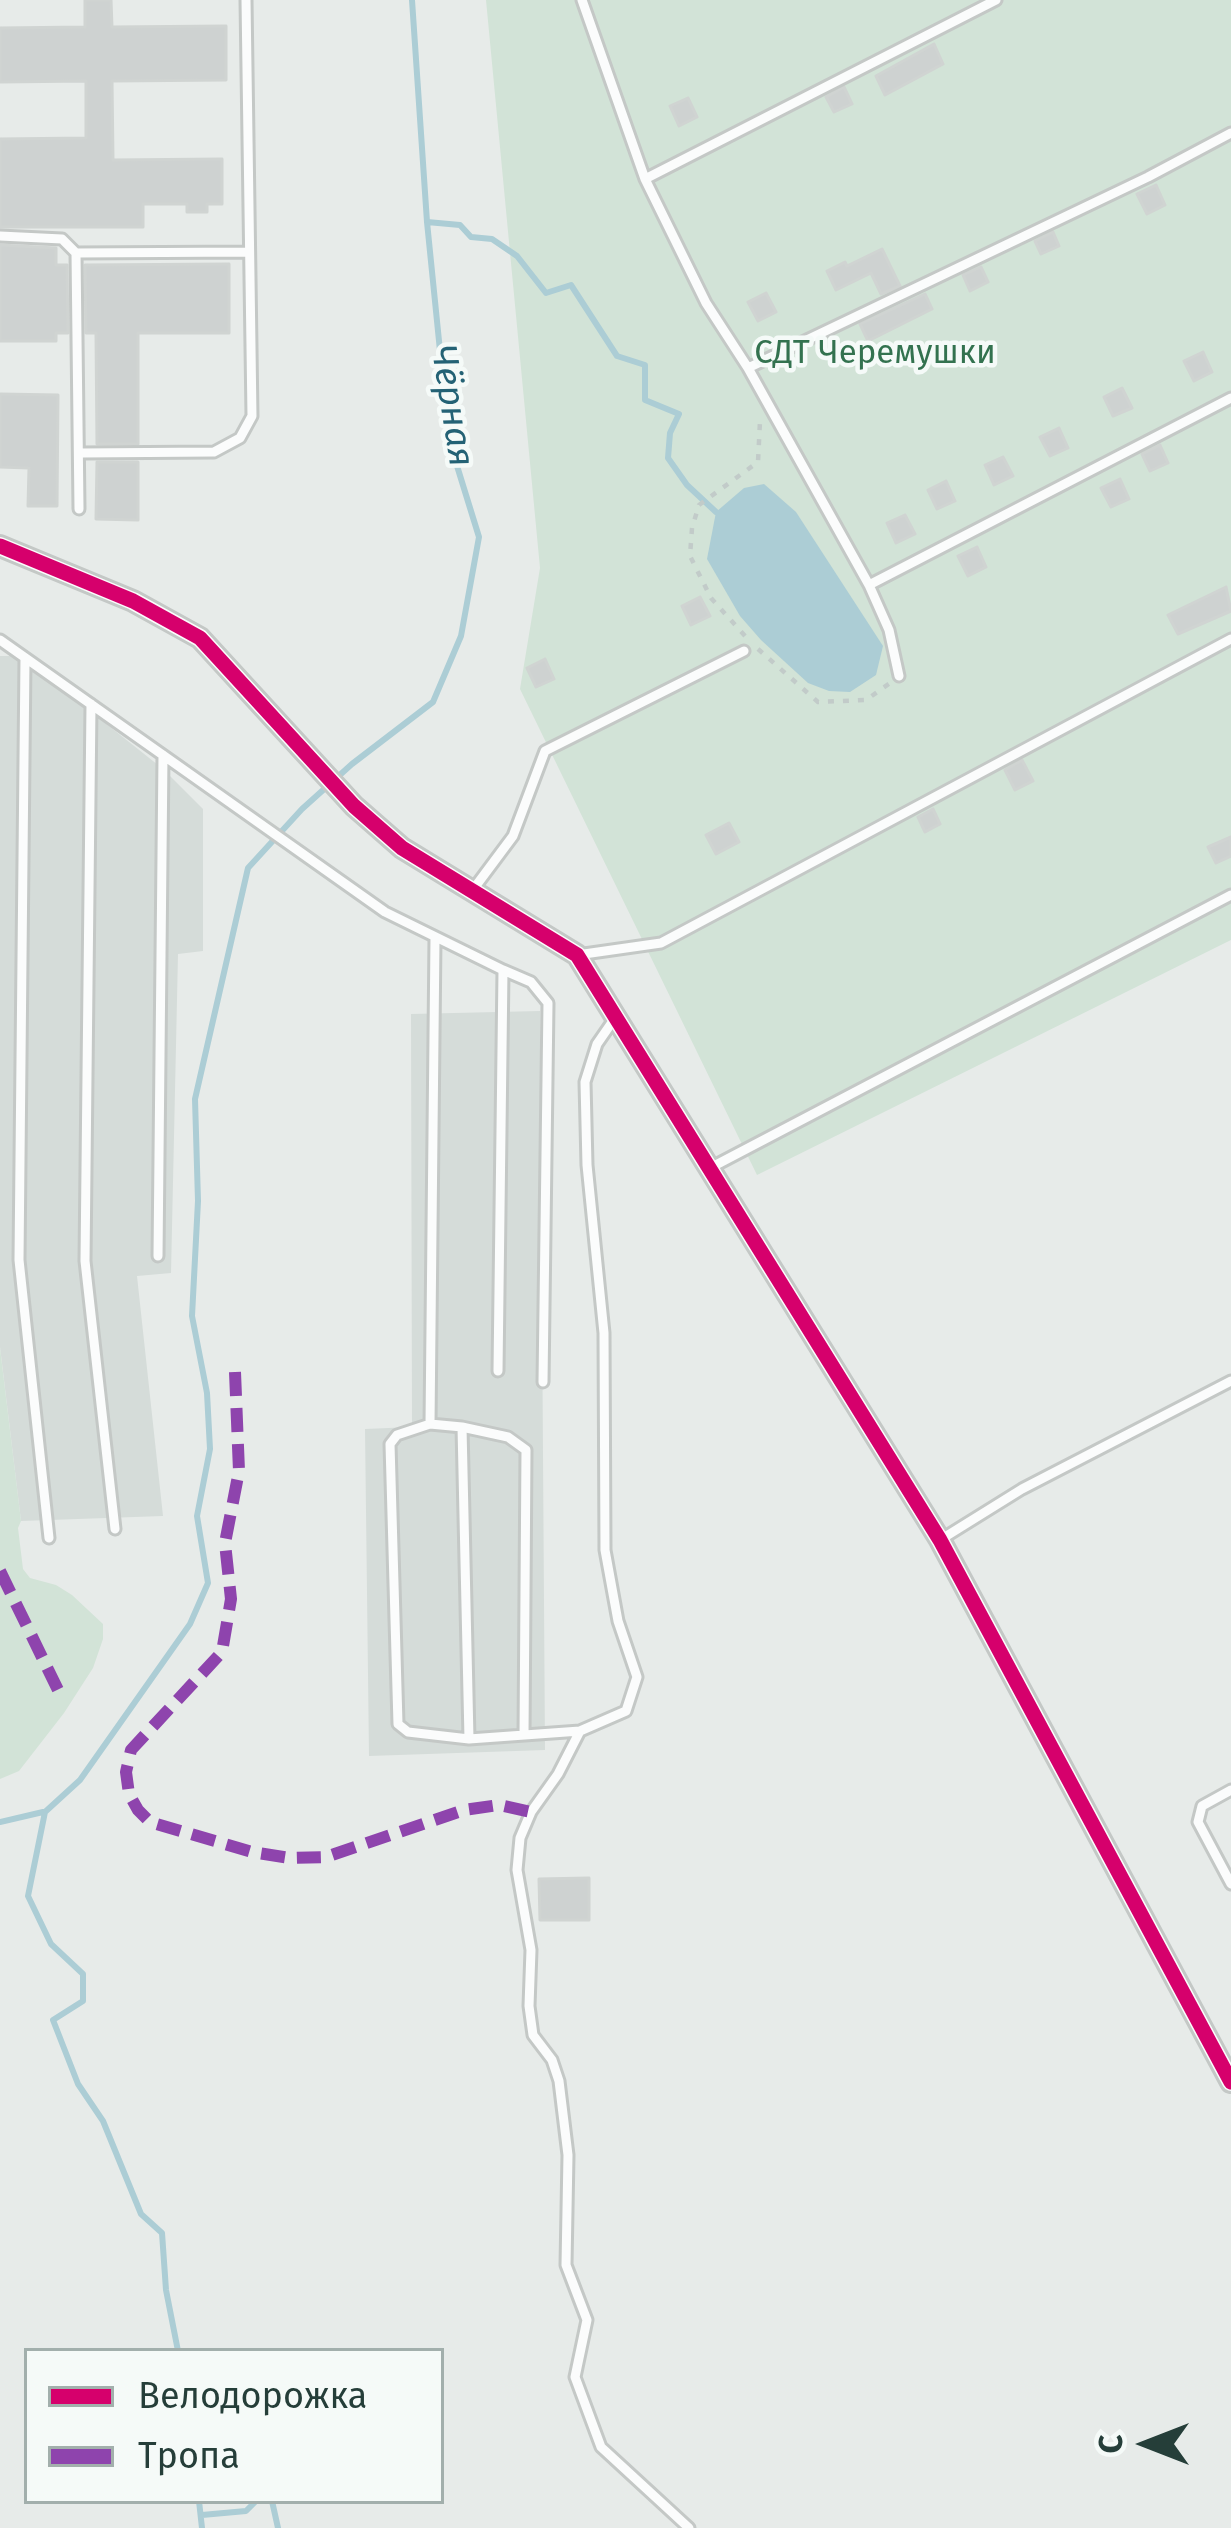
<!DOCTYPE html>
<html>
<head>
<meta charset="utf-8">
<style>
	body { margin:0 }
	#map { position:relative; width:1231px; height:2528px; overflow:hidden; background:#e7ebe9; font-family:"Fira Sans",sans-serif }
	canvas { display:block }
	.legend { position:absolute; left:24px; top:2348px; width:420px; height:156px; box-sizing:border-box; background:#f5faf8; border:3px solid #a2afac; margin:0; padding:15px 21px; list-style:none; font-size:36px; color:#253e39 }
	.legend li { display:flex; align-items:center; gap:24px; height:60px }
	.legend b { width:60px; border:3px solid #a2afac }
	.north { position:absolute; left:1087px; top:2384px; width:120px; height:120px; -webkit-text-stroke:9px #f5faf8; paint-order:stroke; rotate:270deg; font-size:33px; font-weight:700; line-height:48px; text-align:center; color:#253e39 }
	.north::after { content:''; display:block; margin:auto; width:42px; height:54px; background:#253e39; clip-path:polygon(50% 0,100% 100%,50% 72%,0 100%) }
</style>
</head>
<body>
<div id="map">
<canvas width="1231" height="2528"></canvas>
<ul class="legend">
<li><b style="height:15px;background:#d6006c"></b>Велодорожка</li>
<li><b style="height:15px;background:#8e44ad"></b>Тропа</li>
</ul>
<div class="north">С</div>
</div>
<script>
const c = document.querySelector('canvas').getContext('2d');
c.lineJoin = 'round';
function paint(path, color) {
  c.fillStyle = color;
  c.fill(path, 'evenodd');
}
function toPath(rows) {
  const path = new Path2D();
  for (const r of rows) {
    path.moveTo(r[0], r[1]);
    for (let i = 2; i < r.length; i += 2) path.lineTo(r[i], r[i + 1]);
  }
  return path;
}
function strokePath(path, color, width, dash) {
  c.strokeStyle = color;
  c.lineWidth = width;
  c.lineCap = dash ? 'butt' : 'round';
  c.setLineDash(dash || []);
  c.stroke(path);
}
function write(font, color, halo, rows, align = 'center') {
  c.font = font + ' "Fira Sans",sans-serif';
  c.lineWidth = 9;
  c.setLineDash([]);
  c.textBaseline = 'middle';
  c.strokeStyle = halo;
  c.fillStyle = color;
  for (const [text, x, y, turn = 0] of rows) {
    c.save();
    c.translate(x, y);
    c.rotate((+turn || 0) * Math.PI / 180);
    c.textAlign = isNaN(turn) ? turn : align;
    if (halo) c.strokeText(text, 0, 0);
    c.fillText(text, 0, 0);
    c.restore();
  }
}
paint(toPath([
	[0,656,21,656,163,769,203,809,203,951,178,954,171,1273,137,1276,163,1516,21,1521,0,1347],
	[540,1011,545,1750,369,1756,365,1429,412,1427,411,1014]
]), '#d5dcd9');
paint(toPath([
	[486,0,1231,0,1231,940,757,1175,520,689,540,568],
	[0,1348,21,1521,18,1528,23,1569,30,1578,56,1585,72,1595,103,1624,103,1639,93,1668,64,1713,19,1771,0,1779]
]), '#d2e3d7');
paint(toPath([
	[764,484,796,512,883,646,876,675,850,692,829,691,808,683,761,640,740,616,707,559,716,512,744,488]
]), '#accdd5');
strokePath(toPath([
	[427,222,460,225,471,237,492,239,517,256,546,293,571,285,617,356,645,365,645,400,679,414,670,433,668,458,687,485,716,512],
	[0,1822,43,1812],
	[178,2351,166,2290,162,2233,141,2214,103,2121,78,2084,53,2020,83,2001,83,1974,51,1944,28,1896,45,1812,80,1780,190,1624,208,1583,197,1516,210,1449,207,1393,192,1316,198,1201,195,1099,248,868,302,809,352,764,433,702,461,636,479,537,449,440,427,222,412,0],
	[199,2501,202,2528],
	[272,2501,278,2528],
	[202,2515,246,2511,256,2501]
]), '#accdd5', 6);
const building = toPath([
	[85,0,111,0,112,27,226,26,226,80,112,81,113,160,222,159,222,204,207,204,207,212,187,212,187,204,143,204,143,227,0,227,0,139,86,138,86,81,0,82,0,28,85,27,85,0],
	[934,44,943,64,885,95,876,76,934,44],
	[844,87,852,104,834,112,826,97,844,87],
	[688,98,697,117,679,126,670,106,688,98],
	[1156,185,1165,205,1147,214,1137,194,1156,185],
	[1053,232,1059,246,1041,254,1035,241,1053,232],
	[0,245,56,248,56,265,67,265,68,333,56,333,56,341,0,341,0,245],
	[882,249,900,286,881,294,871,273,836,290,827,271,845,262,847,266,882,249],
	[229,264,229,333,138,333,138,444,97,444,96,333,86,333,85,265,229,264],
	[981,267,988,282,970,291,963,275,981,267],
	[766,293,776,312,758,321,748,302,766,293],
	[925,294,932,309,868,341,860,324,925,294],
	[1203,352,1212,372,1194,381,1184,361,1203,352],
	[1122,388,1132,408,1113,416,1104,397,1122,388],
	[0,394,58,395,57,506,28,506,29,468,0,467,0,394],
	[1059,428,1068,448,1050,456,1040,437,1059,428],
	[1160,445,1168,463,1150,471,1142,454,1160,445],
	[1003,457,1013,476,994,485,985,465,1003,457],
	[97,462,138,462,138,520,96,519,97,462],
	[1120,479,1129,499,1111,507,1101,488,1120,479],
	[946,481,955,501,937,509,928,490,946,481],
	[905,515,915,534,896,543,887,523,905,515],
	[977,547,986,567,968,576,958,556,977,547],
	[1226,587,1231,611,1178,634,1168,615,1226,587],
	[700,597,710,616,691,625,682,606,700,597],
	[545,659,554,679,536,687,527,668,545,659],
	[1022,760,1033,781,1015,790,1005,770,1022,760],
	[933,809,940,824,925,832,918,817,933,809],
	[729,823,739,842,716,854,706,835,729,823],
	[1231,837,1231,856,1216,863,1208,847,1231,837],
	[589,1878,589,1920,540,1920,539,1879,589,1878]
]);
paint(building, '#ced2d1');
strokePath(building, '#d0d4d2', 3);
const service = toPath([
	[582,0,645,179,706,303,748,368,869,585],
	[645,179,996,0],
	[0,236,62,239,76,253],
	[748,368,1148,177,1231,133],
	[81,453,214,452,240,438,252,416,246,0],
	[79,509,76,253,249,252],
	[0,640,385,912,503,970,498,1371],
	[25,658,19,1260,49,1538],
	[899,676,889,630,869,585,1231,398],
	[91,704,85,1261,115,1529],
	[472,891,513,836,545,751,744,651],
	[435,938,430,1424,462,1427,469,1739],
	[577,955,661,943,1231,639],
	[503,970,531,982,548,1003,543,1382],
	[710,1168,1231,895],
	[158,1256,163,755],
	[430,1424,397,1435,390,1444,398,1724,408,1732,469,1739,580,1731,626,1711,637,1677,618,1621,605,1550,604,1333,587,1165,585,1082,597,1044,615,1018],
	[462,1427,508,1437,526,1450,524,1735],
	[940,1540,1022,1489,1231,1381],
	[580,1731,558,1774,531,1812,520,1838,517,1870,531,1950,529,2006,533,2035,552,2060,559,2081,568,2155,566,2265,587,2320,575,2377,601,2447,689,2528],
	[1231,1790,1202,1806,1198,1822,1231,1884]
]);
const minor = toPath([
	[0,546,133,601,200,638,354,806,402,848,577,955,940,1540,1231,2082]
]);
strokePath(service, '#c4c8c6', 15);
strokePath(minor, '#c4c8c6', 24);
strokePath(toPath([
	[745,636,711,598,690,556,692,528,699,505,758,462,760,421],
	[758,649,818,702,866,700,890,683]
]), '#c2cbc9', 4.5, [6, 9]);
strokePath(service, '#fbfcfc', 9);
strokePath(minor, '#fbfcfc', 18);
strokePath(toPath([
	[235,1372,239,1471,225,1543,231,1599,222,1652,131,1750,126,1772,129,1794,138,1810,150,1822,252,1852,290,1858,326,1857,464,1810,499,1805,531,1812],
	[0,1571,59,1692]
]), '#8e44ad', 12, [24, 12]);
strokePath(toPath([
	[0,546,133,601,200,638,354,806,402,848,577,955,940,1540,1231,2082]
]), '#d6006c', 15);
write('33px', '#33724f', '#f5faf8', [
	["СДТ Черемушки",875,354]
]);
write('italic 36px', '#246275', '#f5faf8', [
	["Чёрная",451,406,81]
]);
</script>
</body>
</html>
